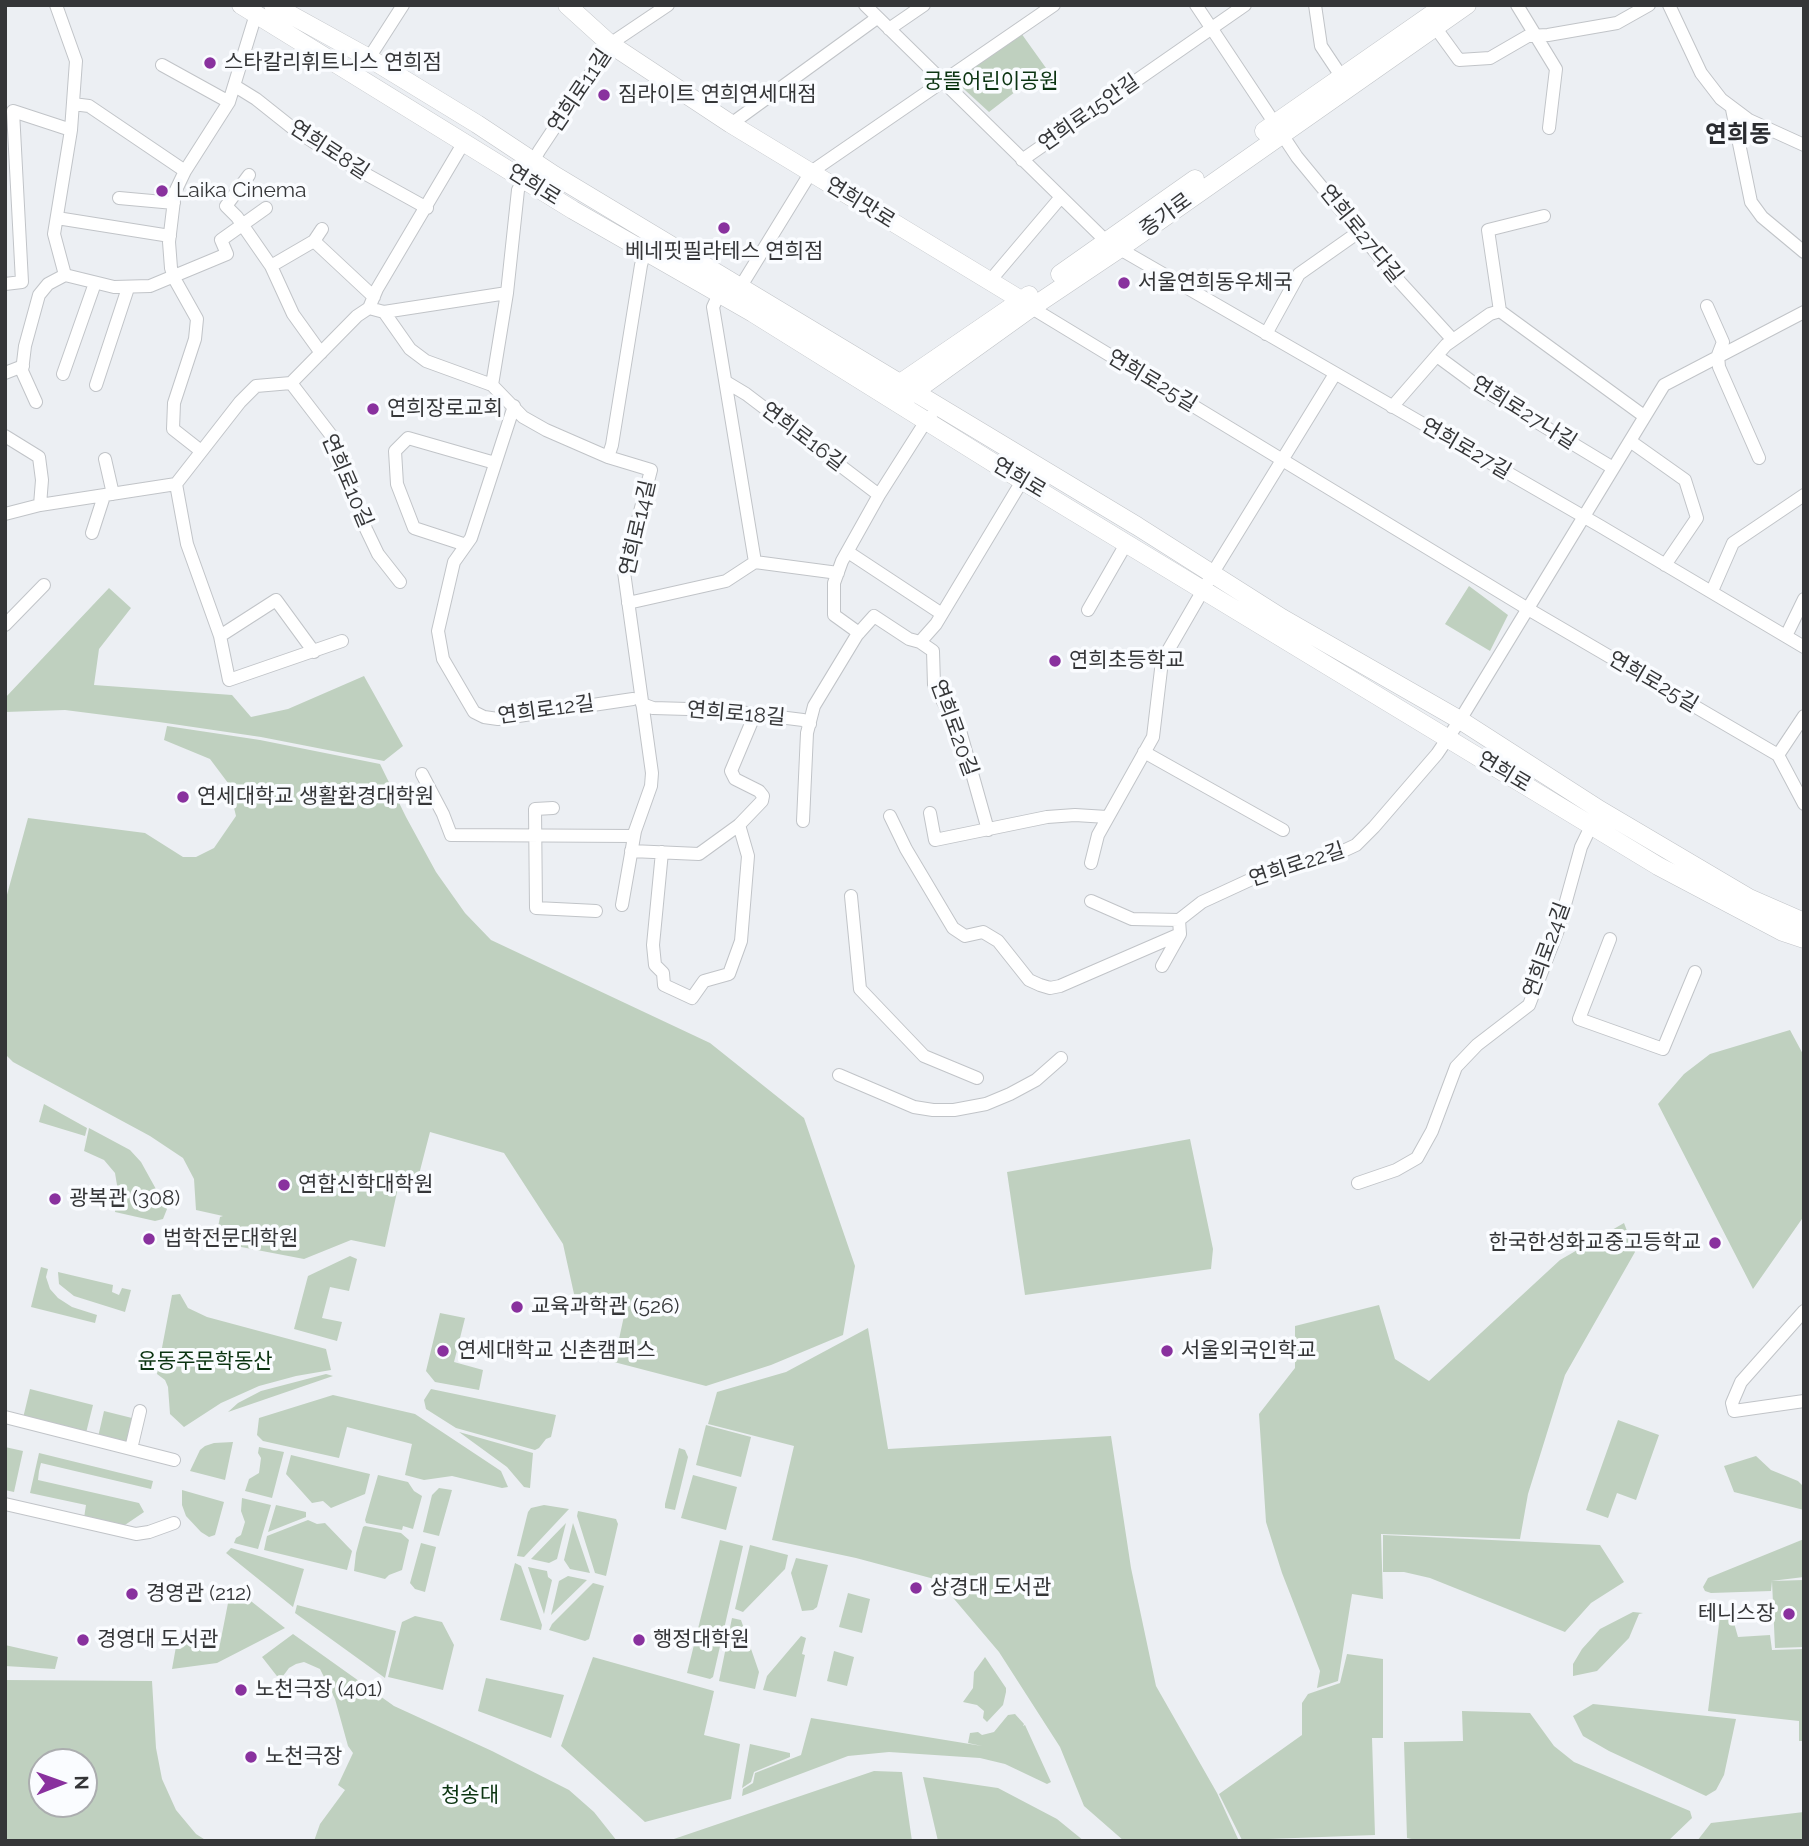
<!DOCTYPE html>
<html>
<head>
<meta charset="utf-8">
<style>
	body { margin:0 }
	#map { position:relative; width:1809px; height:1846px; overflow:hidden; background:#eceff3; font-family:Raleway,sans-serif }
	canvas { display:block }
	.frame { position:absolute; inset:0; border:7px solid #353638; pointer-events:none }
	.north { position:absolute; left:28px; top:1748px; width:70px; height:70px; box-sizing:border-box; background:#fafcff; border:2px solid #abadaf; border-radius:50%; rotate:89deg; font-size:19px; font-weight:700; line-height:28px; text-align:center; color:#353638 }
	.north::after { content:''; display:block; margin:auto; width:24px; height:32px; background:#89319e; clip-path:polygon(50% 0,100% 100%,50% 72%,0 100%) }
</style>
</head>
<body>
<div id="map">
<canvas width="1809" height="1846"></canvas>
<div class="frame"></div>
<div class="north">N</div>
</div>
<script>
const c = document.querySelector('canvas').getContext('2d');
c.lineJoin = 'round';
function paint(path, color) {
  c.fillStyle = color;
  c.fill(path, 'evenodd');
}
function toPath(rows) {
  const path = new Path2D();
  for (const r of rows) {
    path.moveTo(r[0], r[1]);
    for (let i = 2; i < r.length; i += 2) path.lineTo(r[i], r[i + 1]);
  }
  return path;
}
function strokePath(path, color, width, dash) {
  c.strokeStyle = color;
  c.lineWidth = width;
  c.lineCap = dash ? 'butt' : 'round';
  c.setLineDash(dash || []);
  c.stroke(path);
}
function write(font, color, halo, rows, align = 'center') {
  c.font = font + ' Raleway,"Noto Sans KR",sans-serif';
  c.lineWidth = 7;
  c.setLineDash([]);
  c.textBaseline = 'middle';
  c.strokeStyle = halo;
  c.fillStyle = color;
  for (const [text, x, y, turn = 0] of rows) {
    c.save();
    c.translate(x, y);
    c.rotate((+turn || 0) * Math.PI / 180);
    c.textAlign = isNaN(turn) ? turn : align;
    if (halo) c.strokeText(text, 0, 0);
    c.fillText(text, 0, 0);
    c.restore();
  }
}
paint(toPath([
	[1021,33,1046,68,989,112,954,80],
	[1469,586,1508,615,1490,651,1445,624],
	[109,588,131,608,99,649,94,685,232,695,251,717,288,709,364,676,403,746,384,761,261,737,159,722,65,710,5,712,5,698],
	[167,726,260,740,380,764,406,817,436,872,465,913,491,940,710,1043,804,1118,855,1266,843,1335,771,1365,706,1386,614,1362,624,1316,576,1303,563,1244,504,1153,430,1132,416,1186,399,1183,385,1247,351,1240,304,1259,215,1242,220,1217,223,1216,196,1210,194,1179,183,1158,150,1136,13,1062,5,1054,5,902,28,818,145,833,183,857,196,857,214,848,236,816,228,783,210,759,164,740],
	[1790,1030,1804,1056,1804,1216,1753,1289,1658,1104,1684,1074,1710,1054],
	[44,1104,87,1128,85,1136,39,1122],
	[89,1128,130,1150,141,1162,167,1209,163,1219,155,1221,115,1212,117,1185,115,1173,104,1160,84,1151],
	[1190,1139,1213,1249,1211,1269,1025,1295,1007,1172],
	[1624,1223,1635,1252,1565,1375,1528,1494,1520,1539,1381,1534,1383,1599,1352,1594,1338,1681,1317,1688,1320,1671,1282,1573,1266,1522,1259,1414,1295,1368,1295,1326,1379,1305,1395,1359,1429,1381,1560,1260],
	[350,1256,357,1259,349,1291,330,1287,322,1318,342,1322,337,1341,294,1329,308,1276],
	[41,1267,48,1269,46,1277,50,1289,58,1298,72,1307,97,1315,95,1323,31,1307],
	[58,1272,113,1285,112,1292,119,1295,122,1288,131,1290,125,1312,74,1296,59,1284],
	[180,1294,188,1308,207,1317,326,1349,331,1370,296,1376,259,1386,221,1403,184,1427,170,1414,168,1387,165,1380,157,1374,172,1295],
	[440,1313,465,1318,454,1362,483,1370,479,1390,435,1382,426,1371],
	[868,1328,888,1449,1111,1436,1131,1568,1156,1686,1217,1793,1239,1841,1124,1841,1084,1806,1060,1747,999,1652,938,1580,856,1558,772,1540,794,1446,708,1424,717,1392,786,1372],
	[326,1374,333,1376,228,1412,238,1403,261,1391],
	[30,1389,93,1405,86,1433,23,1418],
	[431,1389,556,1415,551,1437,546,1439,539,1448,535,1450,456,1428,426,1409,424,1400],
	[333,1395,415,1414,501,1471,508,1487,502,1488,452,1476,424,1480,405,1475,412,1444,347,1427,339,1458,263,1441,257,1435,259,1418],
	[104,1411,132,1418,126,1443,98,1437],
	[1618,1420,1659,1435,1636,1500,1617,1493,1608,1518,1586,1510],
	[706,1425,751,1437,741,1477,696,1465],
	[459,1432,533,1453,530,1488,524,1487,507,1467],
	[233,1442,225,1480,190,1471,200,1450,205,1446,214,1443],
	[5,1447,23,1451,14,1492,5,1490],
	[259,1447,284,1452,272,1498,245,1491,249,1479,259,1473,261,1458,258,1453],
	[679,1448,685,1450,688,1457,675,1510,665,1508,665,1504],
	[39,1453,153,1481,151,1489,41,1463,39,1471,38,1480,139,1503,144,1512,122,1527,84,1518,86,1505,30,1493],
	[291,1455,370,1474,365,1494,331,1508,323,1501,312,1503,286,1474],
	[1756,1456,1771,1470,1798,1481,1804,1487,1804,1510,1734,1492,1724,1466],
	[378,1475,408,1482,414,1491,422,1496,413,1529,403,1526,402,1530,366,1523,365,1520],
	[693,1475,737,1487,726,1530,681,1518],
	[439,1488,452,1490,439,1536,423,1532,432,1495],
	[182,1490,224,1502,215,1535,209,1537,201,1532,186,1516,182,1505],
	[242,1498,271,1505,258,1549,234,1543,236,1538,241,1535,245,1522,241,1511],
	[276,1505,306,1512,306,1517,268,1532],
	[544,1505,569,1509,524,1557,517,1556,528,1512,531,1508],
	[578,1511,616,1519,618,1524,606,1576,595,1573,577,1516],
	[308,1520,317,1524,325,1523,352,1551,347,1570,264,1550,267,1536],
	[566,1523,557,1559,549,1563,531,1559],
	[573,1523,590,1573,570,1569,564,1560],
	[365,1526,401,1533,409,1540,402,1570,389,1575,385,1579,354,1571,356,1553,363,1527],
	[1383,1535,1600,1545,1624,1582,1591,1603,1565,1632,1430,1578,1404,1572,1383,1572],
	[1804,1539,1804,1577,1771,1581,1804,1580,1804,1647,1775,1648,1772,1581,1771,1591,1711,1593,1705,1591,1703,1587,1708,1578],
	[720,1540,743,1546,713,1677,710,1679,687,1673],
	[421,1543,436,1547,425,1592,415,1589,410,1583],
	[750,1545,788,1555,785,1569,743,1612,735,1609],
	[231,1548,304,1569,293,1607,226,1553],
	[796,1558,828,1565,817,1607,813,1610,802,1611,791,1573],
	[515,1563,521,1566,542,1625,541,1630,500,1620],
	[528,1567,547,1571,548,1577,552,1580,544,1614],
	[568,1576,587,1580,551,1615,559,1581],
	[593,1583,604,1586,589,1639,585,1641,549,1630,552,1624],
	[848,1593,870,1599,862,1633,839,1627],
	[229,1598,247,1598,285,1628,217,1663,172,1669,177,1641,219,1649],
	[297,1605,396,1631,385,1678,295,1613],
	[1633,1612,1643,1613,1639,1614,1629,1638,1597,1671,1573,1676,1573,1664,1582,1649,1600,1629],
	[415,1616,442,1622,454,1645,443,1690,388,1677,402,1622],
	[1720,1616,1732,1616,1738,1637,1770,1635,1772,1650,1804,1649,1804,1741,1799,1741,1799,1721,1708,1711],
	[732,1618,741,1620,759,1672,755,1689,719,1681],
	[293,1634,394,1706,492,1751,569,1790,594,1812,617,1841,314,1841,320,1824,345,1790,338,1785,353,1753,348,1746,335,1699,320,1669,304,1662,296,1664,289,1668,280,1680,262,1657],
	[801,1636,806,1638,802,1654,805,1655,796,1697,763,1690,767,1676],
	[5,1645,58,1657,55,1669,5,1666],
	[834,1651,854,1657,847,1686,827,1681],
	[1347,1654,1383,1659,1383,1738,1372,1738,1375,1835,1242,1840,1219,1794,1302,1735,1302,1703,1308,1694,1340,1683],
	[593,1657,714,1691,704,1735,740,1744,731,1799,645,1822,561,1746],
	[985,1657,1006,1688,1006,1692,1003,1705,987,1722,983,1718,984,1711,977,1705,963,1702,973,1688,974,1672],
	[486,1678,564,1695,551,1738,478,1711],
	[5,1680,152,1681,156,1748,162,1779,176,1810,196,1834,207,1841,5,1841],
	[42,1762,84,1762,84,1804,42,1804],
	[1593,1704,1736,1719,1724,1775,1716,1790,1706,1796,1609,1751,1583,1736,1573,1716],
	[1462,1711,1530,1713,1554,1746,1574,1762,1690,1811,1692,1818,1668,1841,1421,1841,1407,1838,1404,1742,1463,1741],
	[1015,1714,1024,1724,1023,1726,1025,1725,1051,1782,1047,1784,1005,1764,980,1758,889,1752,848,1756,742,1796,743,1789,753,1783,755,1773,801,1755,811,1718,982,1746,968,1743,970,1733,978,1732,982,1735,994,1732,1008,1715],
	[750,1744,790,1753,790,1757,754,1772,751,1782,742,1788],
	[874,1771,902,1772,912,1841,668,1841],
	[923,1777,998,1788,1057,1819,1084,1841,938,1841],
	[1804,1812,1804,1841,1697,1841,1711,1823]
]), '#bfd0bf');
const street = toPath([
	[56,5,76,61,71,130,54,234,65,275],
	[865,5,1106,241,1600,526,1804,647],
	[1196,5,1297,157,1400,282,1453,340],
	[1315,5,1321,46,1341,76],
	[1517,5,1556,69,1549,128],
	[1669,5,1701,73,1721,99,1749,120,1804,145],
	[1435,27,1459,60,1490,58,1528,36,1548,35,1617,23,1649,5],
	[889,29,924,5],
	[369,58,403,5],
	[162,65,229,102],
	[235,86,256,99,295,130,344,162,427,208],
	[73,104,89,106,185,171],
	[1732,109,1751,202,1762,217,1804,252],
	[731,124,877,18],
	[1022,160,1245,5],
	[249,175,226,206,237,217,271,266,293,314,321,353],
	[119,198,174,203],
	[1544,216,1488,230,1500,311,1644,416],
	[57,218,170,236],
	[314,241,374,297],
	[271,266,314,241,322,229],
	[65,275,114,287,150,286,227,254,221,240,266,208],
	[989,282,1061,197],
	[5,284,22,282,13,111,71,130],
	[741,286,811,172,1054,5],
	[719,294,713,307,755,562],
	[1027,305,1528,609,1778,755,1804,804],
	[1707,306,1723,342,1718,355,1719,367,1759,458],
	[369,308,377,289,464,142],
	[384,312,507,293],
	[1266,334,1299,274,1353,236,1357,230],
	[1437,356,1479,387,1613,468],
	[5,373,23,366],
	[63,374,95,283],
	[726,382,746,394,879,495],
	[291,383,334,439,366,529,378,554,400,582],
	[96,385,128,288],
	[492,385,507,293,518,190,539,151,610,44,668,5],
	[36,402,22,371,25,346,39,295,48,284,65,275],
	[514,406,471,538,454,562,438,631,443,659,474,712,484,717,498,719,633,699],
	[1392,407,1446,345,1490,314,1500,311],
	[5,436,39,457,42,480,40,505],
	[1630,441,1685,480,1697,518,1665,565],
	[201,451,173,429,174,403,195,339,197,319,174,278,171,268,169,242,175,192,185,171,229,102,256,14],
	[105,459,113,494],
	[176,484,187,544,220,636,229,680,342,641],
	[5,514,40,505,176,484,240,402,256,386,291,383,357,316,369,308,384,312,410,349,426,361,492,385,523,417,546,430,608,457],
	[92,533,104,496],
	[466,545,414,528,397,484,395,451,408,438,495,463],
	[848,552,942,614],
	[1712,591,1733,543,1804,495],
	[628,603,726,581,755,562,838,573],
	[1088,610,1126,544],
	[5,625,44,585],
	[859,633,834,615,834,583,842,561,879,495,926,421,931,416],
	[220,636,276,600,314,652],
	[1786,636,1804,599],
	[920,642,933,651,934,685,961,734,988,830],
	[642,704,653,708,723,710,803,720,810,724],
	[1144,752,1283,830],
	[1778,755,1804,716],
	[422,774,443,814,451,835,634,836],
	[553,808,535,809,536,908,596,911],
	[930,813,935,840,1047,817,1075,815,1107,817],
	[890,816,906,849,953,928,965,936,983,932,998,941,1029,980,1040,985,1050,988,1060,986,1180,934],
	[803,821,807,733,814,706,857,635,874,616,909,639,920,642,936,624,1022,481],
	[631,851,699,854,739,825,762,801,763,796,759,791,735,779,731,771,755,714],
	[662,852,653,945,655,965,663,973,664,985,692,998,704,981,729,974,741,941,748,856,739,825],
	[1091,863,1098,835,1153,737,1162,661,1217,566,1335,374],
	[851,896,860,989,924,1056,977,1078],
	[1091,901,1132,919,1179,920],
	[622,905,635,831,651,786,652,773,624,572,651,470,608,457,612,445,641,265,645,252],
	[1610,939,1579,1019,1663,1049,1695,972],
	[1162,966,1180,934,1179,920,1202,902,1254,878,1289,865,1341,852,1356,845,1374,827,1437,754,1460,720,1664,385,1804,312],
	[839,1075,914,1107,933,1110,954,1110,986,1104,1010,1094,1036,1080,1061,1058],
	[1358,1183,1396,1170,1417,1158,1432,1131,1456,1067,1477,1045,1529,1005,1558,930,1581,847,1595,818],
	[1804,1311,1741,1382,1732,1403,1734,1411,1804,1401],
	[5,1417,174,1460],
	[131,1449,140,1411],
	[5,1504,136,1534,149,1532,174,1523]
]);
const secondary = toPath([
	[241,5,573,210,753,313,1000,467,1658,866,1783,932,1804,939],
	[273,5,369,58,477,124,554,175,1137,526,1282,618,1460,720,1600,810,1749,898,1804,922],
	[567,5,610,44,731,124,1021,300],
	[1264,131,1445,5],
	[1060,274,1195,179],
	[893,388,1029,295],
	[907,397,1031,308,1119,249,1467,5]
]);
strokePath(street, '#c1c4c8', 14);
strokePath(secondary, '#c1c4c8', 19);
strokePath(street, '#fff', 12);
strokePath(secondary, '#fff', 18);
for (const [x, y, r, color] of [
	[210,63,7,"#89319e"],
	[604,95,7,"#89319e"],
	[162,191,7,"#89319e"],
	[724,228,7,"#89319e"],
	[1124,283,7,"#89319e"],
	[373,409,7,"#89319e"],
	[1055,661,7,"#89319e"],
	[183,797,7,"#89319e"],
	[284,1185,7,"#89319e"],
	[55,1199,7,"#89319e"],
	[149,1239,7,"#89319e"],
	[1715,1243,7,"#89319e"],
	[517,1307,7,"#89319e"],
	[443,1351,7,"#89319e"],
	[1167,1351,7,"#89319e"],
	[916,1588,7,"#89319e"],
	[132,1594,7,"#89319e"],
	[1789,1614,7,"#89319e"],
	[83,1640,7,"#89319e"],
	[639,1640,7,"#89319e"],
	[241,1690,7,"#89319e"],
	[251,1757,7,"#89319e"]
]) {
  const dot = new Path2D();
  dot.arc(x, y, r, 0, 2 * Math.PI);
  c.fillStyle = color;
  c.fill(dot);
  strokePath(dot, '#fafcff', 2.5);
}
write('21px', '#353638', '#fafcff', [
	["스타칼리휘트니스 연희점",224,63],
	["짐라이트 연희연세대점",618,95],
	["Laika Cinema",176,191],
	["베네핏필라테스 연희점",724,252,"center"],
	["서울연희동우체국",1138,283],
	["연희장로교회",387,409],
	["연희초등학교",1069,661],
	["연세대학교 생활환경대학원",197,797],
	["연합신학대학원",298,1185],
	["광복관 (308)",69,1199],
	["법학전문대학원",163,1239],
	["한국한성화교중고등학교",1701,1243,"right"],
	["교육과학관 (526)",531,1307],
	["연세대학교 신촌캠퍼스",457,1351],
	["서울외국인학교",1181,1351],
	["상경대 도서관",930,1588],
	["경영관 (212)",146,1594],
	["테니스장",1775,1614,"right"],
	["경영대 도서관",97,1640],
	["행정대학원",653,1640],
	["노천극장 (401)",255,1690],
	["노천극장",265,1757]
], 'left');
write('21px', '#0b3411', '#fafcff', [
	["궁뜰어린이공원",991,82],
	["윤동주문학동산",205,1362],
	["청송대",470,1796]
]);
write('21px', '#353638', '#fafcff', [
	["연희로11길",580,91,-56],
	["연희로15안길",1089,113,-35],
	["연희로8길",329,150,33],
	["연희로",534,185,32],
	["연희맛로",860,203,32],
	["증가로",1166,215,-36],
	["연희로27다길",1361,234,51],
	["연희로25길",1152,381,31],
	["연희로27나길",1524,413,32],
	["연희로16길",803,437,37],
	["연희로27길",1466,449,30],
	["연희로",1019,478,31],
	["연희로10길",347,481,67],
	["연희로14길",638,528,-77],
	["연희로25길",1653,682,30],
	["연희로12길",546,710,-8],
	["연희로18길",736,714,5],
	["연희로20길",954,728,70],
	["연희로",1504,772,31],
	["연희로22길",1297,865,-18],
	["연희로24길",1547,950,-70]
]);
write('bold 24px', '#2a2c30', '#fafcff', [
	["연희동",1738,135]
]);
</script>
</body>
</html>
